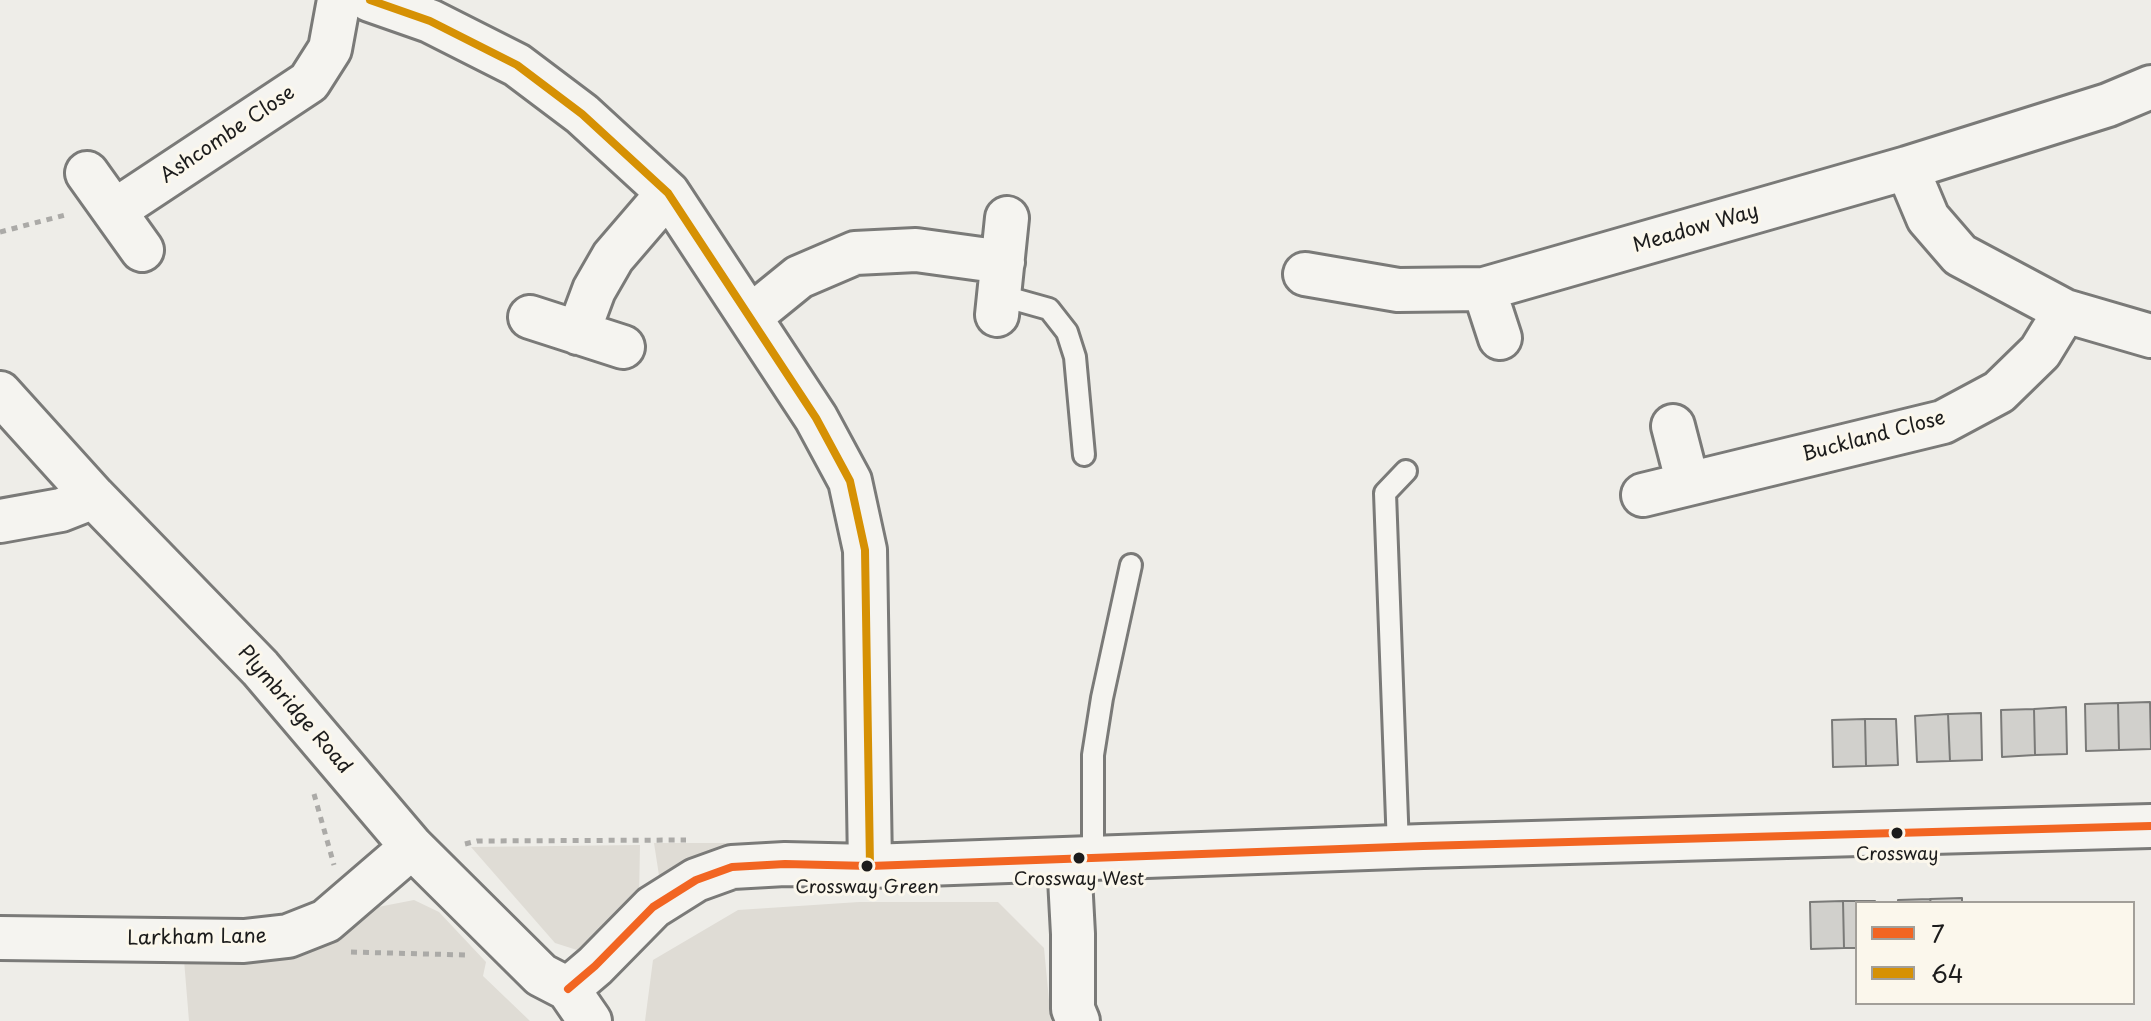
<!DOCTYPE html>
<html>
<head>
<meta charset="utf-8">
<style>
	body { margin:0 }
	#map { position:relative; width:2151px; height:1021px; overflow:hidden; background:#eeede8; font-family:"Playpen Sans",sans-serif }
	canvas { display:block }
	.legend { position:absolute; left:1855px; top:901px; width:280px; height:104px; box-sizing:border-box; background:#fbf7ec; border:2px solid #a29f99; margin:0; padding:10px 14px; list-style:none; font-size:24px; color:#1c1c1c }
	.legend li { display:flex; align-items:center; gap:16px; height:40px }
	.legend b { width:40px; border:2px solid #a29f99 }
</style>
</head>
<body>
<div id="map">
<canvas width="2151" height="1021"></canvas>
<ul class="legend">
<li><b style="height:10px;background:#f26522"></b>7</li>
<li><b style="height:10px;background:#d69104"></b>64</li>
</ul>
</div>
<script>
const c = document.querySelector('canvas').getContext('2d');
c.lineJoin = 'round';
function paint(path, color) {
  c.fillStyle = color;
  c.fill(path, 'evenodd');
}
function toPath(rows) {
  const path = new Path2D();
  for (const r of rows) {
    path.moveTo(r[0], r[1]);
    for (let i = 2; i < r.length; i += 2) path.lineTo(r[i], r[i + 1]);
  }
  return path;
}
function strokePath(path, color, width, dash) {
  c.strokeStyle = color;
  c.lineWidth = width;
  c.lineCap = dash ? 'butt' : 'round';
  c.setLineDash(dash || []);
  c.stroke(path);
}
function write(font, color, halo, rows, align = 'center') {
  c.font = font + ' "Playpen Sans",sans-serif';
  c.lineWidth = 6;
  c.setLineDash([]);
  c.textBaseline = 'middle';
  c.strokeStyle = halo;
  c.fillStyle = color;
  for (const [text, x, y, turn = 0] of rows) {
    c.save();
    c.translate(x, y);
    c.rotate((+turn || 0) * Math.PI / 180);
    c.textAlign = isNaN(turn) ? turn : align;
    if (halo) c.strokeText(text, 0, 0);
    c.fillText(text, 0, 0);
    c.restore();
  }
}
paint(toPath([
	[654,843,734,843,716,856,660,882],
	[640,845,639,898,598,937,577,950,555,943,471,847],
	[414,900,439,912,486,962,483,976,530,1021,189,1021,184,960,295,955,342,939,373,908],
	[859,902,998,902,1044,948,1051,1021,645,1021,653,960,738,910]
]), '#dfdcd5');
const building = toPath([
	[2150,702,2151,749,2119,750,2118,703,2150,702],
	[2118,703,2119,750,2086,751,2085,704,2118,703],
	[2066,707,2067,754,2035,755,2034,709,2066,707],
	[2034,709,2035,755,2002,757,2001,710,2034,709],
	[1981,713,1982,760,1950,761,1948,714,1981,713],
	[1948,714,1950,761,1917,762,1915,716,1948,714],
	[1865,719,1866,766,1833,767,1832,720,1865,719],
	[1865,719,1896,719,1898,765,1866,766,1865,719],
	[1962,898,1962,903,1931,903,1930,899,1962,898],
	[1930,899,1931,903,1898,903,1898,900,1930,899],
	[1843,901,1844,948,1811,949,1810,902,1843,901],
	[1843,901,1875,901,1875,903,1857,903,1857,948,1844,948,1843,901]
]);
paint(building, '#d1d0cc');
strokePath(building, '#7a7a78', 2);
const service = toPath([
	[999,295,1049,309,1067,332,1075,357,1084,455],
	[1398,847,1385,493,1406,471],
	[1093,859,1093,755,1102,698,1131,565]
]);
const minor = toPath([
	[370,0,430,21,517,65,582,114,668,193,816,418,850,481,865,550,870,866],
	[1907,168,1928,218,1960,255,2065,311,2151,336],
	[87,173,142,250],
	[114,211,309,82,330,49,339,0],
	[1305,274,1398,290,1484,289,1907,168,2108,105,2151,87],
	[1484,289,1500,338],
	[997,315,1007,218],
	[751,316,799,277,855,253,916,250,1003,262],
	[530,317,623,347],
	[578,333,594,290,613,257,668,193],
	[0,393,94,497,260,668,412,847,541,975,568,989,590,1021],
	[1673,426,1688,484],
	[1643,495,1943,422,1999,392,2040,352,2065,311],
	[0,521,61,510,94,497],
	[1069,860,1073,934,1073,1009,1078,1021],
	[0,938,244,941,288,936,326,921,412,847],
	[568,989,595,966,653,907,696,880,732,867,785,864,870,866,1423,846,2151,826]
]);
strokePath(service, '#7a7a78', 26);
strokePath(minor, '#7a7a78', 48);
strokePath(toPath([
	[0,232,69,214],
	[314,794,334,865],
	[465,844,477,841,686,840],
	[351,952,465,955]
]), '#abaaa7', 5, [6, 6]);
strokePath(service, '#f5f4f0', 20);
strokePath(minor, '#f5f4f0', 42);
strokePath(toPath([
	[568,989,595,966,653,907,696,880,732,867,785,864,870,866,1423,846,2151,826]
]), '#f26522', 8);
strokePath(toPath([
	[370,0,430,21,517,65,582,114,668,193,816,418,850,481,865,550,870,866]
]), '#d69104', 8);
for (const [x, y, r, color] of [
	[1897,833,7,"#1c1c1c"],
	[1079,858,7,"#1c1c1c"],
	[867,866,7,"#1c1c1c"]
]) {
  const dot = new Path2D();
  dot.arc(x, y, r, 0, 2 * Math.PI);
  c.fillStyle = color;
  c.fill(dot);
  strokePath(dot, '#fbf7ec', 3);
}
write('18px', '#1c1c1c', '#fbf7ec', [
	["Crossway",1897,855],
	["Crossway West",1079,880],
	["Crossway Green",867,888]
]);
write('20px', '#1c1c1c', '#fbf7ec', [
	["Ashcombe Close",228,135,-34],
	["Meadow Way",1696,229,-16],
	["Buckland Close",1874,437,-15],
	["Plymbridge Road",294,710,49],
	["Larkham Lane",197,938,-1]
]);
</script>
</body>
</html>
